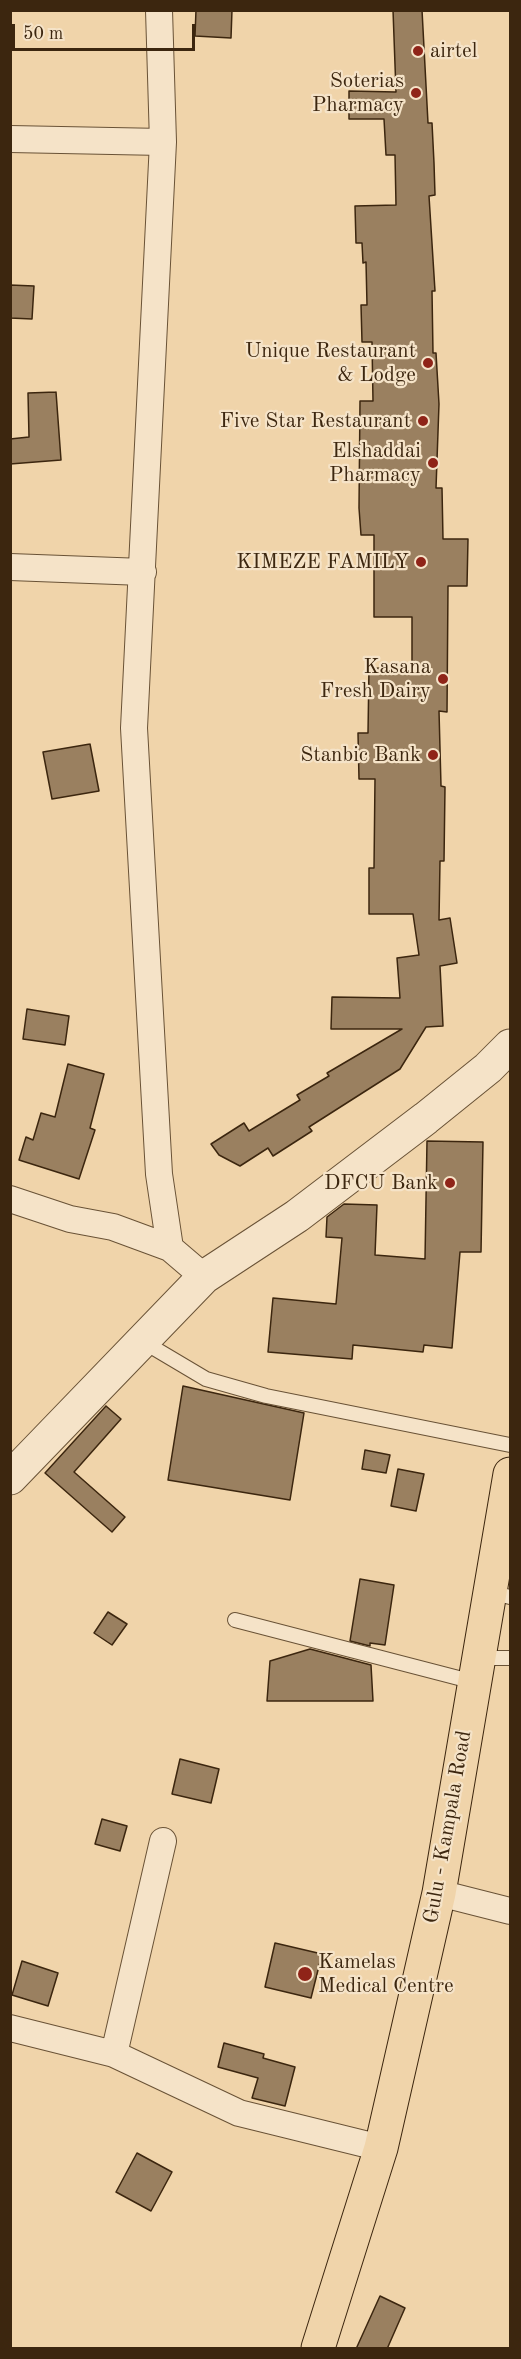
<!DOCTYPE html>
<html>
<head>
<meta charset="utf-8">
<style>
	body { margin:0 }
	#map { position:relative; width:521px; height:2359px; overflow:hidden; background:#f0d4aa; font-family:"Old Standard TT",serif }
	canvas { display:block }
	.frame { position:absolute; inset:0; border:12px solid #3c260f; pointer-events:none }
	.scale { position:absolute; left:12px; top:24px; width:183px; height:27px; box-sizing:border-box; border:3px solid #3c260f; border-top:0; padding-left:8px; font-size:18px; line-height:21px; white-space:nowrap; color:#3c260f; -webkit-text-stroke:4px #f5e3c8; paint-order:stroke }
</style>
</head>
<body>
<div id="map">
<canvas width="521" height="2359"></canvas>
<div class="frame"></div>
<div class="scale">50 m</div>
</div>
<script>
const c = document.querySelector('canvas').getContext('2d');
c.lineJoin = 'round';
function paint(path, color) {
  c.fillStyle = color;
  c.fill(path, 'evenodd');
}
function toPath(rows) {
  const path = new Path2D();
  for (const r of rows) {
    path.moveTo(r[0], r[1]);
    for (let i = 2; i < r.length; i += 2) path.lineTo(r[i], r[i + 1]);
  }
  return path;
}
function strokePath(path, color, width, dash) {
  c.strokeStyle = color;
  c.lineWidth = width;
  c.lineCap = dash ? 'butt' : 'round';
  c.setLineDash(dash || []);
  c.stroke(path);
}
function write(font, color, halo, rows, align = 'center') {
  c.font = font + ' "Old Standard TT",serif';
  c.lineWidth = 4.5;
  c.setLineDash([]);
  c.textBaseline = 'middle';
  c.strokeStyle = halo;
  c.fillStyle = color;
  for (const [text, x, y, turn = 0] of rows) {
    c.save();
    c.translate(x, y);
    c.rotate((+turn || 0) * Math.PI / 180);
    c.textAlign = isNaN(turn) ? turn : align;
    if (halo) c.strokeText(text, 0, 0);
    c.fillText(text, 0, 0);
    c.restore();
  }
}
const building = toPath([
	[196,10,232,10,231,38,195,36,196,10],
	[393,10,422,10,428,123,432,123,434,163,435,195,429,196,435,291,432,291,433,353,436,353,439,404,436,488,442,488,443,539,468,539,467,586,448,586,447,712,439,711,441,786,445,787,444,861,440,861,439,920,450,918,457,963,440,966,443,1026,426,1027,400,1069,309,1127,312,1131,273,1156,268,1148,240,1166,219,1155,211,1144,244,1123,249,1131,300,1100,297,1095,329,1076,327,1073,402,1029,331,1029,332,997,400,998,397,958,419,955,413,914,369,914,369,868,374,868,375,779,359,779,358,733,368,733,369,668,412,669,412,617,374,617,374,535,361,535,359,508,360,401,373,401,372,342,362,342,361,305,367,305,366,262,363,263,362,243,356,243,355,206,396,205,395,155,386,155,384,119,349,119,349,91,396,92,393,10],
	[10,285,34,286,32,319,10,318,10,285],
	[56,392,61,460,10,464,10,439,29,437,28,393,56,392],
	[90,744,99,791,52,799,43,752,90,744],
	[27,1009,69,1016,65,1045,23,1039,27,1009],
	[68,1064,104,1074,90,1128,95,1130,79,1179,19,1160,26,1137,33,1140,41,1113,55,1117,68,1064],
	[427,1141,483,1142,481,1252,460,1252,452,1348,424,1345,423,1352,353,1345,352,1359,268,1352,273,1298,336,1304,342,1238,326,1237,327,1217,344,1204,377,1205,375,1255,425,1259,427,1141],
	[183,1386,304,1413,290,1500,168,1480,183,1386],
	[106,1406,121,1419,74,1472,125,1517,112,1532,45,1473,106,1406],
	[365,1450,390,1455,386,1473,362,1469,365,1450],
	[398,1469,424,1474,416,1511,391,1506,398,1469],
	[360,1579,394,1585,385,1645,370,1643,370,1646,350,1641,360,1579],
	[108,1612,127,1624,112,1645,94,1633,108,1612],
	[310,1649,371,1665,373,1701,267,1701,270,1661,310,1649],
	[180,1759,219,1769,211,1803,172,1794,180,1759],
	[102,1819,127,1826,120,1851,95,1844,102,1819],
	[275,1943,322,1954,311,1998,265,1987,275,1943],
	[22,1961,58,1973,48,2006,12,1995,22,1961],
	[224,2043,264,2054,263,2058,295,2067,285,2106,252,2098,258,2078,218,2067,224,2043],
	[137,2153,172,2172,151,2211,116,2192,137,2153],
	[380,2296,405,2308,387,2349,356,2349,380,2296]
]);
paint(building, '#9a8060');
strokePath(building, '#3c260f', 1.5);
const service = toPath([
	[142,1341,206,1379,266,1396,510,1445],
	[490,1592,510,1597],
	[235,1620,474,1682],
	[480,1658,510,1658]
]);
const minor = toPath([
	[159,10,163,142,134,728,159,1174,170,1248],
	[10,139,163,142],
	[10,567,143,572],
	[10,1199,70,1219,113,1227,170,1248,204,1277],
	[439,1893,510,1911],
	[10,2028,114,2054,239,2113,381,2148],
	[114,2054,163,1841]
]);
const tertiary = toPath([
	[10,1478,204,1277,297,1216,426,1118,488,1068,510,1046]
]);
const primary = toPath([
	[318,2348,381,2148,439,1893,510,1474]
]);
strokePath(service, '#695236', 16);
strokePath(minor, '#695236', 28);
strokePath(tertiary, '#695236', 35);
strokePath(primary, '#3c260f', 35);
strokePath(service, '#f5e3c8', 14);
strokePath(minor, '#f5e3c8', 26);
strokePath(tertiary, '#f5e3c8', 33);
strokePath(primary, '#f0d4aa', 33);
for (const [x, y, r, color] of [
	[418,51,6,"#8f2418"],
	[416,93,6,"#8f2418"],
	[428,363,6,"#8f2418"],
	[423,421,6,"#8f2418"],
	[433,463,6,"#8f2418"],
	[421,562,6,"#8f2418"],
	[443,679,6,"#8f2418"],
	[433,755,6,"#8f2418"],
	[450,1183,6,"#8f2418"],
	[305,1974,8,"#8f2418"]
]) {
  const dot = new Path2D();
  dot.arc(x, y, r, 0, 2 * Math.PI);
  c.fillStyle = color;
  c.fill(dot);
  strokePath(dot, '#f5e3c8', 2);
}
write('21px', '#3c260f', '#f5e3c8', [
	["airtel",430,51,"left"],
	["Soterias",404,81],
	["Pharmacy",404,105],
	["Unique Restaurant",416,351],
	["& Lodge",416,375],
	["Five Star Restaurant",411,421],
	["Elshaddai",421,451],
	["Pharmacy",421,475],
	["KIMEZE FAMILY",409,562],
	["Kasana",431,667],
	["Fresh Dairy",431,691],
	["Stanbic Bank",421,755],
	["DFCU Bank",438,1183],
	["Kamelas",318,1962,"left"],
	["Medical Centre",318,1986,"left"]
], 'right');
write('21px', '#3c260f', '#f5e3c8', [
	["Gulu - Kampala Road",448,1827,-80]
]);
</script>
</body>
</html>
